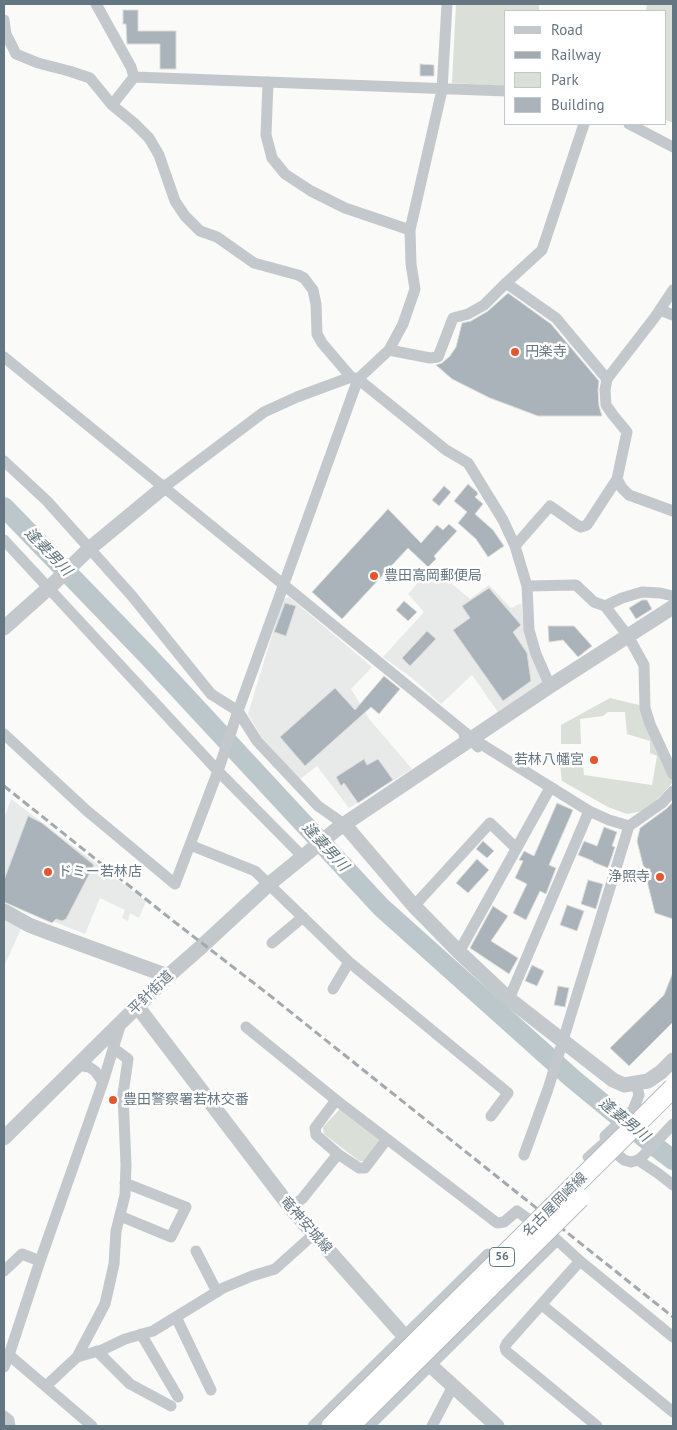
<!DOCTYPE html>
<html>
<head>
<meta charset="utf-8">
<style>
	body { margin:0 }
	#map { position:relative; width:677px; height:1430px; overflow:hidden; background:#fafaf8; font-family:"PT Sans",sans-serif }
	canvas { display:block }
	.frame { position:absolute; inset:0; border:5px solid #657683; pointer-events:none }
	.legend { position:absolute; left:504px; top:10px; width:162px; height:115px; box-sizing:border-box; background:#fff; border:1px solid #c1c8cd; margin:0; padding:6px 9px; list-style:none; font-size:15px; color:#657683 }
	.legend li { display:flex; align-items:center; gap:10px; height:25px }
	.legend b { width:25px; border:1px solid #c1c8cd }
</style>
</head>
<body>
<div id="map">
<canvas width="677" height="1430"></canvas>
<div class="frame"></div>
<ul class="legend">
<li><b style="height:6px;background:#c3c8cc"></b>Road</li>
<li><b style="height:6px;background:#a2aab0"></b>Railway</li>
<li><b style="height:14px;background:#dadfd7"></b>Park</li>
<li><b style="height:14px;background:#aab3b9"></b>Building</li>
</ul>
</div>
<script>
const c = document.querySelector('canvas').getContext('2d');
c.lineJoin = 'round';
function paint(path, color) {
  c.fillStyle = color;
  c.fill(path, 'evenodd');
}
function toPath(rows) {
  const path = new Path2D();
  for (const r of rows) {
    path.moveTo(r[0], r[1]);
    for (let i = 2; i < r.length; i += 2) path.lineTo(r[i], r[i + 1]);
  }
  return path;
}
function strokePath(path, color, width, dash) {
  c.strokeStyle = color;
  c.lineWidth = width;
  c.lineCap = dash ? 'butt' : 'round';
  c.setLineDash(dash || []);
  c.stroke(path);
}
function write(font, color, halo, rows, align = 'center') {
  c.font = font + ' "PT Sans","Noto Sans JP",sans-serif';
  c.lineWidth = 5;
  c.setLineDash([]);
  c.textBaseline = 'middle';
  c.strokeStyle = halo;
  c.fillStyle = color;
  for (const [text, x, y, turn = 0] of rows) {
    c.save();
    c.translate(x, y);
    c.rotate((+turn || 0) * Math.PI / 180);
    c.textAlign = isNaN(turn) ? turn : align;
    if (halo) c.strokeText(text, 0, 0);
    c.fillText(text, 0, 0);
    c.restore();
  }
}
paint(toPath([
	[432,567,470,599,489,585,511,608,521,603,524,627,543,683,498,712,472,675,441,704,412,678,383,657,424,612,408,594],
	[289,597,372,667,351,689,370,720,412,769,349,808,317,766,299,780,260,735,248,714,283,599],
	[11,799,146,901,139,918,130,913,128,921,122,918,125,910,100,898,85,934,30,912,4,898,4,819],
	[4,914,23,924,4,967]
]), '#e8e9e9');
paint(toPath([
	[456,4,539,4,539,11,506,11,506,86,452,83],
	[647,4,673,4,673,123,666,120,666,11,646,11],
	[610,698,639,705,673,776,673,782,648,810,627,814,608,807,562,781,560,765,583,765,584,775,652,785,657,756,650,753,650,741,627,734,625,712,608,712,603,716,580,719,581,744,561,744,561,725],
	[341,1109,379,1139,379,1143,364,1161,359,1161,324,1134,323,1127,339,1110]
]), '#dadfd7');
strokePath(toPath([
	[4,507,148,656,381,907,573,1079,652,1144,673,1160]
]), '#bbc7cb', 20);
const building = toPath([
	[123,10,138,10,138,31,176,31,176,69,160,69,160,44,127,44,126,24,123,24,123,10],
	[420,64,434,65,434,76,420,76,420,64],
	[508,293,551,324,599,381,598,390,599,406,602,416,538,416,490,398,452,379,436,365,442,363,450,356,456,347,462,323,471,321,488,311,508,293],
	[468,484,477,492,478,494,475,497,483,504,475,514,493,530,504,546,488,557,476,539,458,523,467,512,454,501,468,484],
	[444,486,451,492,439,506,432,500,444,486],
	[388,509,421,543,437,525,443,530,449,524,457,531,434,556,436,559,428,567,408,548,342,619,312,592,388,509],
	[489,588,521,625,513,632,527,653,531,681,503,701,453,630,470,618,462,606,489,588],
	[642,600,647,600,652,609,636,619,629,608,642,600],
	[404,601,417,612,408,621,396,610,404,601],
	[285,603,296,606,286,636,274,632,285,603],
	[548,626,574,626,592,646,578,657,563,640,549,642,548,626],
	[427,631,436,639,410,666,402,658,427,631],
	[384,676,400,689,379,714,371,707,305,766,280,737,335,688,355,710,384,676],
	[364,759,367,765,378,759,393,780,358,803,344,783,341,786,336,777,364,759],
	[673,802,673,919,655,913,637,841,640,828,666,809,673,802],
	[557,803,573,810,549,865,556,868,546,894,540,891,526,920,513,913,527,884,515,878,523,861,519,860,524,851,534,856,557,803],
	[28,816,42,823,94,865,66,919,62,921,56,919,52,923,4,902,4,880,28,816],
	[604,827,617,832,612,846,615,847,608,868,593,862,593,861,578,855,584,841,597,846,604,827],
	[483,841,494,851,487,858,476,849,483,841],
	[477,859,489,870,468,893,456,883,477,859],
	[588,880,603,884,596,909,581,904,588,880],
	[567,905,584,911,577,931,560,925,567,905],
	[493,906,508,916,491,941,518,958,509,974,470,948,493,906],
	[532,965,544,971,537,986,525,981,532,965],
	[673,972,673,1022,629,1066,610,1048,664,995,673,972],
	[558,986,569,988,565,1007,554,1005,558,986]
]);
paint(building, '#aab3b9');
strokePath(building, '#dcdcda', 1);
strokePath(toPath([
	[587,1157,605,1141]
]), '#c3c8cc', 9);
strokePath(toPath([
	[96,4,131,67,134,77,506,91],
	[4,20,6,34,16,54,38,63,69,71,90,78,112,105,134,123,149,138,159,155,175,201,185,216,200,231,217,237,254,263,298,275,304,278,313,290,316,304,317,334,322,343,351,377,358,379,446,450,468,463,503,520,515,546,527,586,529,630,536,654,550,686],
	[268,82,266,135,272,158,285,174,311,191,345,208,410,230],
	[112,105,134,77],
	[584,124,542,250,506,283,556,318,607,379],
	[629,124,673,147],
	[673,290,655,317,607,379,605,390,606,405,613,415,627,432,617,479,622,488,629,495,673,511],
	[660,310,673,315],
	[389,350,430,358,438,357,453,318,468,314,484,305,506,283],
	[4,357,473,739,589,811,609,820,629,826],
	[4,461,47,501,132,596,211,694,238,711,257,741,318,806,344,824],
	[164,487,264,412,297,397,351,377],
	[4,540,218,771,303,857],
	[515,546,550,506,577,525,581,527,587,525,617,479],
	[527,586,576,585,594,602,605,606,628,636,644,665,645,708,650,724,673,774],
	[605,606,622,598,642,592,660,593,673,596],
	[4,734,86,810,175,884,218,771,238,711,358,379,389,350,403,324,415,289,411,264,410,230,442,90,447,4],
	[190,845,255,871,349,962,508,1093,491,1116],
	[414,906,490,823,516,848],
	[272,943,303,917],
	[459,952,550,788],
	[333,989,349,962],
	[509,999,589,811],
	[246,1027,336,1100,497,1223,504,1222,517,1211,557,1240,580,1261],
	[78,1065,89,1067,95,1071,103,1082],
	[636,1084,639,1095,633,1110,605,1136,606,1145,624,1160,631,1162,638,1160,642,1157,673,1124],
	[336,1100,315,1128,316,1135,338,1154,359,1168,365,1168,387,1139],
	[524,1155,548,1089,629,826,662,803,673,791],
	[638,1160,659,1174,673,1185],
	[290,1207,302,1199,338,1154],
	[120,1216,171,1237,186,1207,125,1183],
	[196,1251,217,1292],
	[4,1271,22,1254,40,1261],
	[542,1305,673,1412],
	[176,1317,211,1390],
	[141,1334,178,1397],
	[97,1351,130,1384,171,1406],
	[9,1355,92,1426],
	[77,1357,102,1350,125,1339,153,1331,223,1288,252,1276,275,1269,314,1234],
	[4,1367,9,1355,40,1261,103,1082,121,1023],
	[46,1386,77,1357,105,1304,114,1264,116,1231,125,1195,126,1165,123,1094,128,1059,113,1048],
	[4,1416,9,1420,10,1426],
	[313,1426,488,1254],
	[369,1426,557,1240],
	[432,1426,453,1386],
	[597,1426,506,1351,505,1347,507,1343,580,1261,673,1337]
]), '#c3c8cc', 11);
strokePath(toPath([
	[4,628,51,586,89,549,164,487],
	[344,824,414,906,459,952,509,999,613,1080,624,1085,648,1081,661,1072,673,1060],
	[4,911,29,925,50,933,168,976],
	[137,1006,290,1207,430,1365,497,1426],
	[4,1138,168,976,201,947,268,885,337,829,550,686,673,607]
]), '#c3c8cc', 15);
strokePath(toPath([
	[4,786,172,920,268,994,673,1317]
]), '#a2aab0', 3, [8, 4]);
const primaryBridge = toPath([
	[331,1426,673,1088],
	[350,1426,580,1198]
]);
strokePath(primaryBridge, '#b5babe', 21, []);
strokePath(toPath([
	[463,735,478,748]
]), '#c3c8cc', 9);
strokePath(primaryBridge, '#fff', 19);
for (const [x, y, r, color] of [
	[515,352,5,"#e4572e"],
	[374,576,5,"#e4572e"],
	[594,760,5,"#e4572e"],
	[48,872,5,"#e4572e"],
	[660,877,5,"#e4572e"],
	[113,1100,5,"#e4572e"]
]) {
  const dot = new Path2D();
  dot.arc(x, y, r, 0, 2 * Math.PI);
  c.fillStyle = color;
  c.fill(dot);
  strokePath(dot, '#fff', 2);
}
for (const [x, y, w] of [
	[502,1257,25]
]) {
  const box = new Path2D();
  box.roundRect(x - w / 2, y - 9.5, w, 19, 4);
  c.fillStyle = '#fff';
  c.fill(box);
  strokePath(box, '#657683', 1);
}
write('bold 12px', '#657683', null, [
	["56",502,1257]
]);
write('14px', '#657683', '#fff', [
	["円楽寺",525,352],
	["豊田高岡郵便局",384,576],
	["若林八幡宮",584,760,"right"],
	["ドミー若林店",58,872],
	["浄照寺",650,877,"right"],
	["豊田警察署若林交番",123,1100]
], 'left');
write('14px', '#657683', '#fff', [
	["平針街道",151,993,-44],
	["名古屋岡崎線",555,1205,-45],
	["竜神安城線",306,1225,49]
]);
write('italic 15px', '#60757c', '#fff', [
	["逢妻男川",48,552,46],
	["逢妻男川",325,847,47],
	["逢妻男川",624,1120,39]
]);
</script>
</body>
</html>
